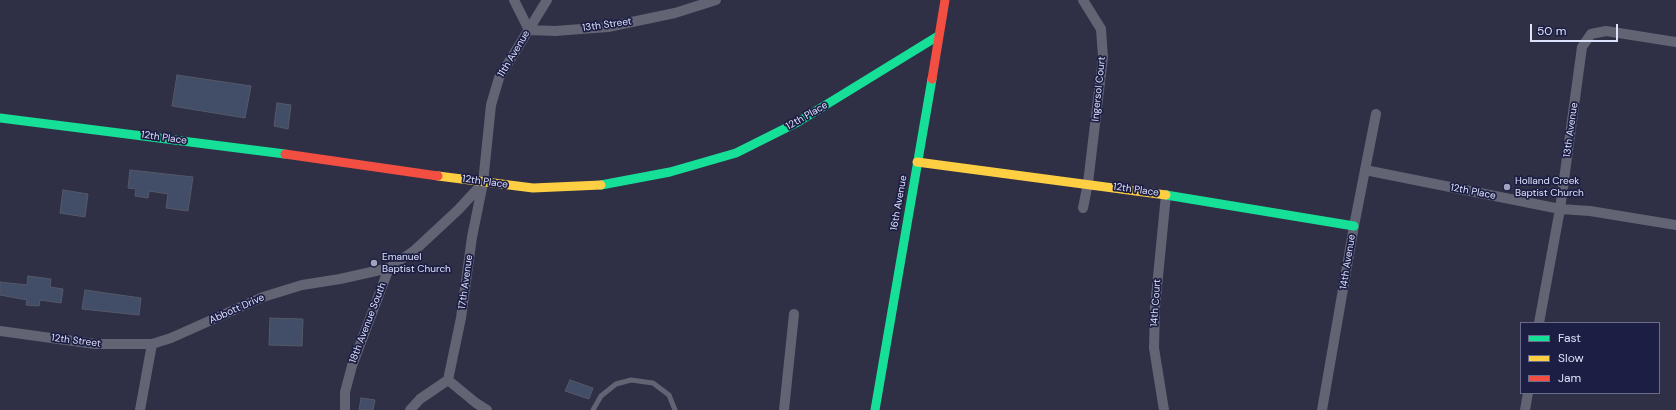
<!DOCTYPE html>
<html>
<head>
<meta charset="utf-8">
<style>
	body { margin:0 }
	#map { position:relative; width:1676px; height:410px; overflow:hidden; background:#2f3045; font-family:"DM Sans",sans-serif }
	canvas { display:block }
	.legend { position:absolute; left:1520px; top:322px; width:140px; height:72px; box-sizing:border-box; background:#1d1e43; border:1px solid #6a6c8c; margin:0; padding:5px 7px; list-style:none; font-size:12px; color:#dde1fa }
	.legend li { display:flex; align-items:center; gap:8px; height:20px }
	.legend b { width:20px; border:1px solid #6a6c8c }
	.scale { position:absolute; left:1530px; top:24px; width:88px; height:18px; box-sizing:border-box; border:2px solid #dde1fa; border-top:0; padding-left:5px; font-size:12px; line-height:14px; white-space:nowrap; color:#dde1fa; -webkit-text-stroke:3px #1d1e43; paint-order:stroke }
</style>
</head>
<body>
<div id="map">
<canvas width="1676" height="410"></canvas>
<ul class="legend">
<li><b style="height:5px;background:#16e098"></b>Fast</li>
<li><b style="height:5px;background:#ffcf43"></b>Slow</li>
<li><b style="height:5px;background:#f24e42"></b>Jam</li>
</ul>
<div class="scale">50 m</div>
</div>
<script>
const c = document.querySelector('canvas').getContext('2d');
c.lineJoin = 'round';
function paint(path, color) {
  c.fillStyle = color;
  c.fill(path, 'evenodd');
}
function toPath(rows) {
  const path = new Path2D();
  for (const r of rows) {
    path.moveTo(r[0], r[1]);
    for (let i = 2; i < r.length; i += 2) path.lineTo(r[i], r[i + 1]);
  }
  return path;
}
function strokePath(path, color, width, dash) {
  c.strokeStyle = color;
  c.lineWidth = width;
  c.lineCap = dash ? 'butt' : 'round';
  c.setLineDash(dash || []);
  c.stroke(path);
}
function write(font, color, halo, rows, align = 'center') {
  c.font = font + ' "DM Sans",sans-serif';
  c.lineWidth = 3.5;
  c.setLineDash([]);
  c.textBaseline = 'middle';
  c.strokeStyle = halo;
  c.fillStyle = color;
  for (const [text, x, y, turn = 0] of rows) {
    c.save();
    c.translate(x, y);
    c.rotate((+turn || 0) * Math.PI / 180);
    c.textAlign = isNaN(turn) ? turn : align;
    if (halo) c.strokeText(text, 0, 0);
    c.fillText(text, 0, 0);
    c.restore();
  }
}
const building = toPath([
	[177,75,251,86,245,118,172,106,177,75],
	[277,103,291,105,288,129,274,126,277,103],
	[130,170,193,177,188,211,166,208,168,194,149,191,148,198,135,196,136,189,128,188,130,170],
	[63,190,88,194,85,217,60,213,63,190],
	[28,276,51,279,50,287,63,289,61,303,40,300,39,306,26,305,27,300,0,295,0,282,27,285,28,276],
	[85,290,141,298,139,315,82,309,85,290],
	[270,318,303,319,302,346,269,345,270,318],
	[570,380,593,388,589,399,565,391,570,380],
	[361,398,375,400,373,410,359,410,361,398]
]);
paint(building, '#424d67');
strokePath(building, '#54596a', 1);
strokePath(toPath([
	[593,410,601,396,616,384,631,380,653,383,669,395,675,410]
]), '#626373', 5);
strokePath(toPath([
	[514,0,529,30],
	[529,30,555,31,608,27,675,13,716,0],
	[1365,170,1560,209,1590,211,1676,225],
	[1083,208,1088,183,1103,57,1101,29,1083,0],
	[1539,323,1560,209,1582,47,1591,34,1606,31,1676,42],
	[0,331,95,344,152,344,171,338,263,297,302,285,340,279,389,268],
	[448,380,461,318,472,237,483,183,491,105,499,78,547,0],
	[448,380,476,403,487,410],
	[140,410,152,344],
	[345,410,345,392,352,366,389,268,415,250,458,210,483,183],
	[410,410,420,399,448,380],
	[784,410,794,314],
	[1164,410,1154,348,1155,307,1166,195],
	[1322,410,1354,226,1376,114],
	[1525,410,1528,393]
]), '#626373', 10);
strokePath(toPath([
	[0,118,285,154],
	[601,185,670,172,736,153,798,122,938,36],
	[1166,195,1354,226],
	[875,410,932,79]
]), '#16e098', 9);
strokePath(toPath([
	[917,162,1166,195],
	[438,176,533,188,601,185]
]), '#ffcf43', 9);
strokePath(toPath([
	[932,79,945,0],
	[285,154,438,176]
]), '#f24e42', 9);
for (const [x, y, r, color] of [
	[1507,187,4,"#a0a3bb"],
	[374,263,4,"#a0a3bb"]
]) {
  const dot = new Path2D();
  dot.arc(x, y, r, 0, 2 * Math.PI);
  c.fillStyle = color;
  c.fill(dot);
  strokePath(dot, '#1d1e43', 1.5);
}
write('10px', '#dde1fa', '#1d1e43', [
	["13th Street",607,25,-8],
	["11th Avenue",514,54,-59],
	["Ingersol Court",1099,89,-84],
	["12th Place",807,116,-30],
	["13th Avenue",1571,130,-82],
	["12th Place",164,138,8],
	["12th Place",485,182,8],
	["12th Place",1136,190,8],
	["12th Place",1473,192,11],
	["16th Avenue",899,203,-80],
	["14th Avenue",1348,262,-81],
	["17th Avenue",466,282,-82],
	["14th Court",1156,303,-86],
	["Abbott Drive",237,309,-24],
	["18th Avenue South",368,323,-69],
	["12th Street",76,341,7]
]);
write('10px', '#dde1fa', '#1d1e43', [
	["Holland Creek",1515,181],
	["Baptist Church",1515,193],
	["Emanuel",382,257],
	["Baptist Church",382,269]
], 'left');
</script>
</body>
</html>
